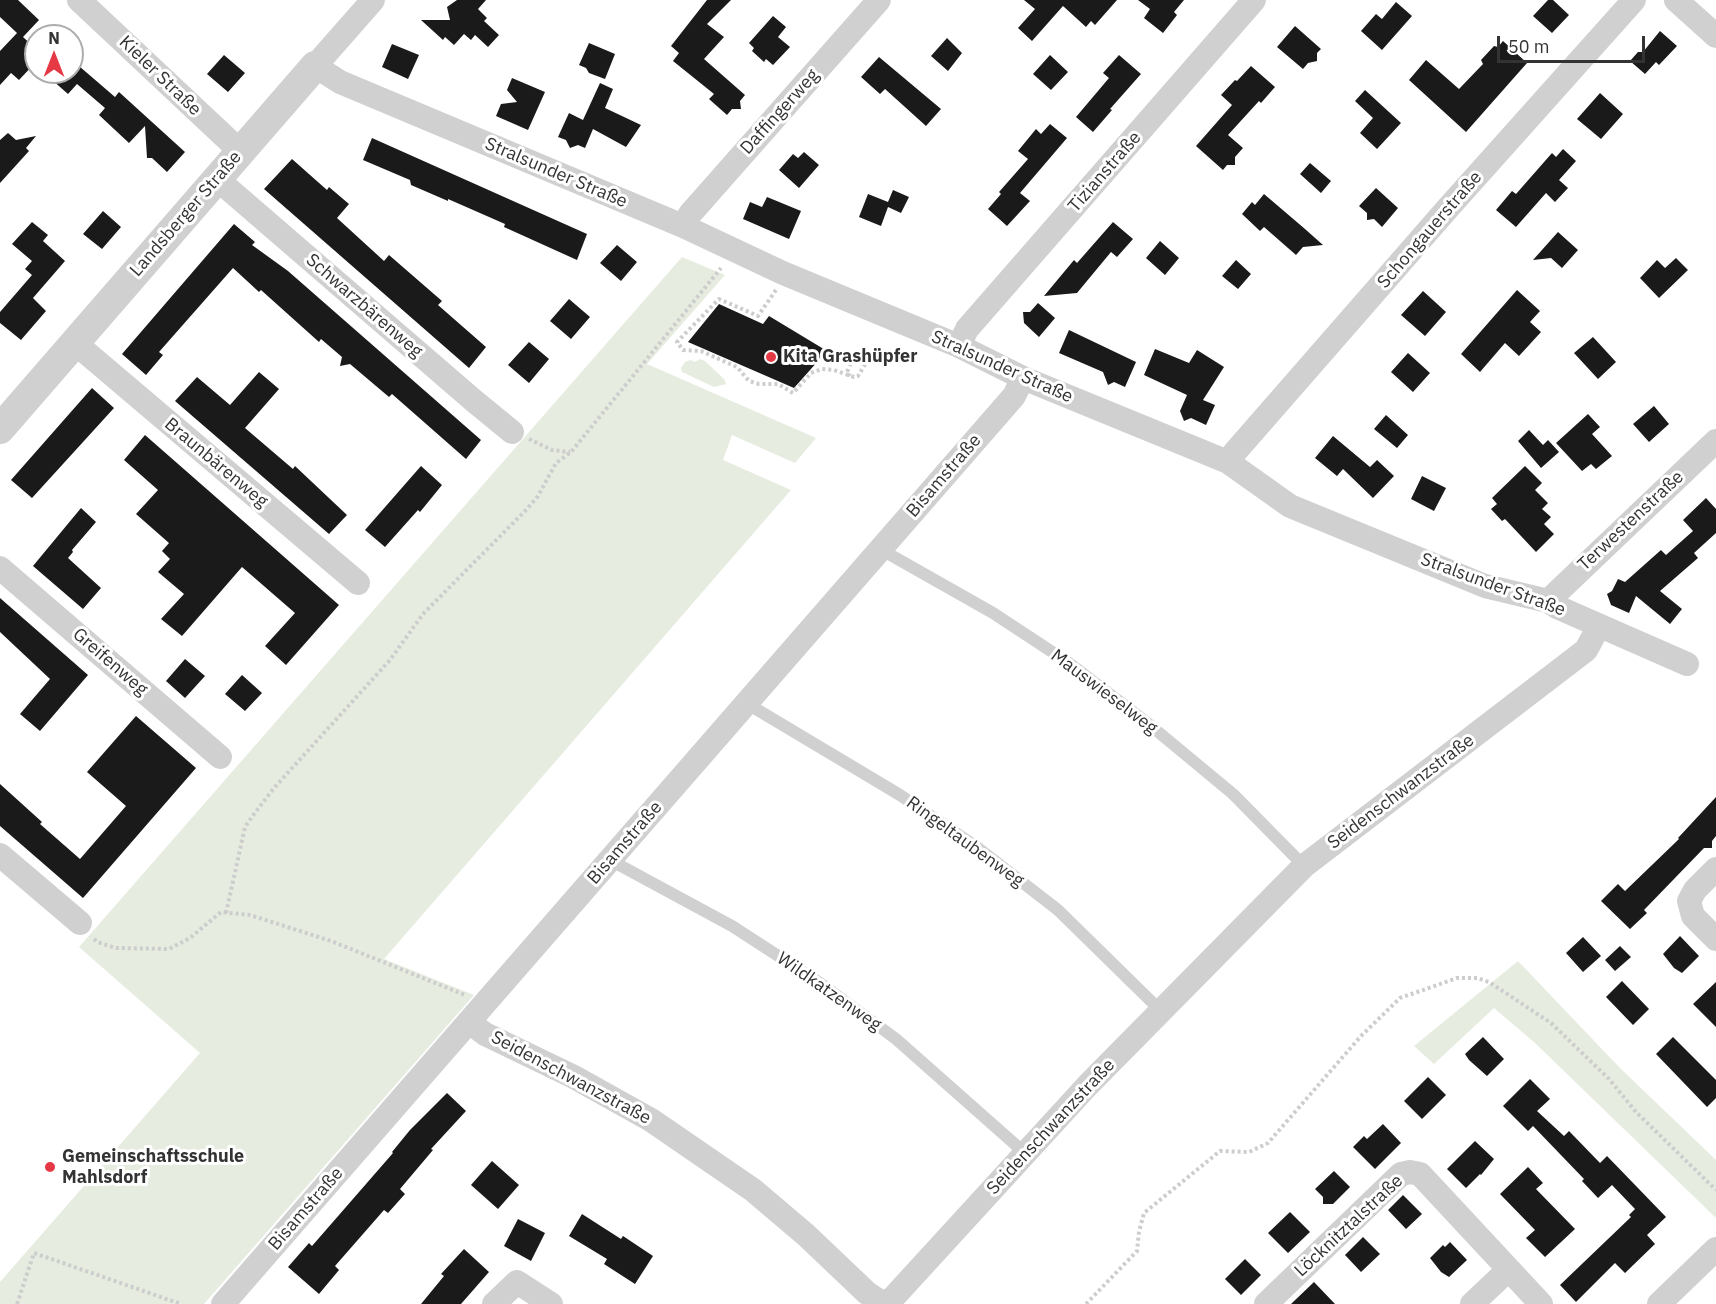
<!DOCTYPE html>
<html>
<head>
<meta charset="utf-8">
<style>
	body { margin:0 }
	#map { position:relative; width:1716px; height:1304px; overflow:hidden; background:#fff; font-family:"IBM Plex Sans",sans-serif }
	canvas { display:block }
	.north { position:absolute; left:24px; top:24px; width:60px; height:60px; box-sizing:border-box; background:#fff; border:2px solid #adadad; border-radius:50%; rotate:0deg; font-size:16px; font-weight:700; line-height:24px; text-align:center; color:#333 }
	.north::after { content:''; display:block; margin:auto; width:21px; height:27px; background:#e63946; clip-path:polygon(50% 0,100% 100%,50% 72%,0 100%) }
	.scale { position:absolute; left:1497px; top:36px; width:148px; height:27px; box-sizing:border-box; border:3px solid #333; border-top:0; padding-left:8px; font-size:18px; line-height:21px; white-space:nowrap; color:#333; -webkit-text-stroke:4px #fff; paint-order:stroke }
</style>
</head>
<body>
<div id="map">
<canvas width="1716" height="1304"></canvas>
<div class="north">N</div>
<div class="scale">50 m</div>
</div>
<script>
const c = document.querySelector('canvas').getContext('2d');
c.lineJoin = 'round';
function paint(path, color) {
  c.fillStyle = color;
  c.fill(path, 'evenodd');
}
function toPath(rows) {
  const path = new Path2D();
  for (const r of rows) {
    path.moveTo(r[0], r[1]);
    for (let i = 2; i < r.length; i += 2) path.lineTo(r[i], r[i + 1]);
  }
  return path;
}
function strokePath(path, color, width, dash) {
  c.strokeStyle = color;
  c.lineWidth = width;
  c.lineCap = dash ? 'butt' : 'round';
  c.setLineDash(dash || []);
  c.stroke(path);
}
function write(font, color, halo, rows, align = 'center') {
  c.font = font + ' "IBM Plex Sans",sans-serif';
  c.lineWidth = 6;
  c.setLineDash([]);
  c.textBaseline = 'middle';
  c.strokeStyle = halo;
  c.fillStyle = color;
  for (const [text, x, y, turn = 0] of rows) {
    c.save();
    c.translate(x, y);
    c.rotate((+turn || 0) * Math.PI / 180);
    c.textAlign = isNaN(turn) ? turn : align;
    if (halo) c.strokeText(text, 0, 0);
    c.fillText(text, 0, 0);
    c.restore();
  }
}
paint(toPath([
	[682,257,725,275,647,364,816,438,795,463,732,435,723,460,791,490,384,959,474,995,204,1304,0,1304,0,1282,200,1053,79,947],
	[700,359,705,361,724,379,726,384,714,387,682,372,681,368,685,362,691,360,695,362],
	[1518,961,1619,1067,1716,1160,1716,1218,1535,1043,1494,1008,1434,1064,1414,1046]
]), '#e6ecdf');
paint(toPath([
	[0,0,18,0,39,20,23,37,36,49,36,62,19,80,11,73,0,85,0,51,17,33,0,17],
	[457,0,486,0,478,9,487,18,484,21,499,35,488,47,475,35,471,40,464,34,454,45,445,37,443,40,421,20,450,20,447,7],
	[707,0,731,0,707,24,724,37,704,59,745,95,740,101,741,109,732,109,727,115,709,99,714,94,673,61,679,53,671,46],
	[1024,0,1117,0,1095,25,1091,21,1086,27,1063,6,1032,41,1018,28,1035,9],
	[1138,0,1184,0,1174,12,1177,15,1163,33,1144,18,1150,9],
	[1548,0,1553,0,1569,15,1552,33,1533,16],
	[1396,2,1412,16,1382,50,1361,31,1376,14,1382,19],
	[773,16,786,27,778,37,790,47,773,65,766,59,764,62,752,51,754,48,749,43],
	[1295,26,1321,49,1317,53,1317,61,1308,63,1303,69,1277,47],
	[1660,31,1677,46,1659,65,1656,62,1645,74,1630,61,1638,52,1643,52],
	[947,38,962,53,948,71,931,56],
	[1503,41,1527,63,1466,132,1409,80,1426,60,1459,89,1483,64,1481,60,1494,46,1498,47],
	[589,43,615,54,605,79,589,73,586,68,579,65],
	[392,44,419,55,408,79,382,67],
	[224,55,245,73,228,92,207,74],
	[1050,55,1068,72,1051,90,1033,74],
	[1119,55,1141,74,1110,109,1112,110,1093,132,1076,117,1109,78,1103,73],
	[879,57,941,109,926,126,885,89,880,94,861,77],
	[72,60,115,97,119,92,185,152,167,172,152,158,147,158,145,126,129,143,99,115,105,108,77,84,68,94,43,72,72,72],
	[1251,66,1275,87,1261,103,1259,101,1228,135,1243,148,1235,157,1235,165,1227,165,1223,170,1196,146,1232,105,1221,95,1235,80,1237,81],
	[512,78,545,92,528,130,496,116,501,104,517,102,507,90],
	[600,83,613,89,605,108,641,125,626,147,593,129,585,148,578,145,570,148,566,140,558,137,569,113,583,120],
	[1365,90,1401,123,1377,149,1360,133,1373,118,1355,101],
	[1600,93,1623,114,1601,139,1577,119],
	[1050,124,1067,138,1020,193,1030,201,1007,226,988,209,1001,194,999,192,1028,159,1018,151,1036,129,1041,134],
	[8,133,16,140,36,136,26,148,29,151,0,183,0,140],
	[372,138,587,234,577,260,504,227,505,224,448,199,448,201,411,185,410,180,363,160],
	[1563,149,1576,161,1559,180,1568,188,1555,202,1546,193,1516,227,1496,210,1512,191,1516,194,1552,153,1556,157],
	[804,152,819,165,799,188,779,170,793,154,798,158],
	[292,159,327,190,329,187,349,204,337,218,384,261,389,255,442,301,438,305,486,347,469,368,264,189],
	[1310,163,1331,181,1321,193,1300,174],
	[1376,188,1398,208,1382,227,1374,219,1367,220,1367,213,1359,206],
	[893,190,909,197,901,213,888,207,881,226,859,217,868,194,888,202],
	[1264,194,1305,229,1323,245,1303,247,1296,255,1264,227,1260,231,1242,214,1252,202,1255,205],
	[767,197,801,211,789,239,743,219,750,202,762,207],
	[103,211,121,227,102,249,83,234],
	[32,222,48,235,43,241,65,261,33,298,46,311,21,340,0,323,0,312,32,275,25,269,32,261,12,244],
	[1113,222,1133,239,1117,257,1111,252,1077,293,1044,296,1074,260,1077,263],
	[234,224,255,242,252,245,288,271,481,440,466,459,392,394,389,397,350,364,340,366,342,357,321,339,319,342,261,290,259,292,233,268,159,352,163,355,146,375,122,354],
	[1558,232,1578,250,1562,268,1551,258,1533,260],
	[1160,241,1179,258,1165,275,1146,258],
	[617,245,637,262,621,281,600,263],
	[1676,258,1688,270,1659,298,1640,278,1657,260,1665,268],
	[1236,260,1251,274,1238,289,1222,276],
	[1517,290,1540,311,1530,322,1541,332,1519,356,1505,343,1480,372,1461,354],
	[1423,291,1446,312,1425,336,1401,315],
	[569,299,590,317,571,339,550,321],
	[1038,303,1055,318,1039,337,1024,323,1023,312,1030,312],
	[719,304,763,324,769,316,827,351,794,388,688,342],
	[1069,330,1136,362,1125,387,1114,382,1108,385,1103,372,1059,353],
	[1593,337,1616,362,1598,379,1574,353],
	[529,342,549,359,529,383,508,365],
	[1155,349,1189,363,1197,350,1224,367,1203,400,1215,405,1206,425,1191,418,1184,421,1180,411,1187,395,1144,375],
	[1408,353,1430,373,1413,392,1391,372],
	[259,372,279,389,245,428,293,469,295,466,347,515,329,534,175,401,197,377,230,405],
	[92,388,114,408,32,498,11,480],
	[1654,406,1669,424,1649,442,1633,424],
	[1588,414,1600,427,1592,434,1612,456,1596,469,1591,464,1582,471,1556,443],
	[1386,415,1408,435,1397,448,1374,429],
	[1529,430,1543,445,1548,440,1559,452,1541,468,1518,441],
	[145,435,339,605,286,665,265,646,295,613,242,567,182,636,161,619,184,594,158,572,170,559,162,551,169,543,136,514,158,490,124,460],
	[1333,436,1370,467,1377,460,1394,476,1373,498,1343,469,1337,476,1315,458],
	[421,466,442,485,420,512,418,510,385,547,365,530],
	[1525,466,1542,483,1535,490,1548,503,1542,509,1551,517,1544,524,1554,534,1536,552,1505,519,1502,521,1491,509,1497,504,1492,498],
	[1422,476,1446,488,1434,511,1411,499],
	[1706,498,1716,509,1716,533,1694,553,1698,558,1660,591,1682,609,1670,624,1636,596,1629,613,1611,605,1607,594,1612,591,1618,579,1625,582,1661,550,1666,555,1693,531,1683,520],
	[81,508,96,522,72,550,73,552,68,558,101,588,83,609,33,566],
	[0,598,88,675,40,731,20,714,50,679,0,632],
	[185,659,205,676,185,698,166,681],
	[242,675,262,693,245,711,225,694],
	[136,716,196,768,83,898,0,826,0,784,42,822,40,824,80,859,126,806,87,772],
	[1716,797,1716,836,1712,841,1712,848,1704,848,1644,910,1647,913,1630,929,1601,901,1618,884,1625,891,1679,839,1678,838],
	[1680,936,1699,956,1682,973,1674,968,1663,954],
	[1583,937,1601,956,1583,972,1566,953],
	[1620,946,1631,957,1615,971,1605,960],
	[1622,981,1649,1009,1633,1025,1606,997],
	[1716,982,1716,1027,1693,1004],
	[1483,1037,1504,1059,1487,1076,1469,1060,1465,1054],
	[1673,1037,1716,1080,1716,1098,1707,1107,1656,1054],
	[1428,1077,1446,1095,1422,1119,1404,1101],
	[1530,1079,1550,1099,1537,1111,1564,1136,1569,1131,1600,1163,1607,1156,1666,1217,1647,1235,1655,1244,1625,1273,1615,1263,1576,1302,1560,1285,1631,1217,1629,1215,1635,1209,1612,1185,1598,1198,1582,1181,1584,1179,1533,1126,1528,1131,1503,1106],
	[447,1093,466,1111,431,1149,433,1150,400,1189,405,1194,388,1213,384,1210,335,1266,339,1270,319,1294,288,1267,309,1243,312,1246,393,1153,392,1152,410,1130],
	[1383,1124,1401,1143,1375,1169,1353,1147,1364,1136,1367,1139],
	[1475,1141,1494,1159,1481,1175,1480,1174,1466,1188,1447,1169],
	[492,1161,519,1185,498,1209,471,1185],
	[1528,1167,1543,1183,1536,1189,1575,1229,1545,1257,1526,1238,1535,1230,1500,1194],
	[1334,1171,1350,1187,1333,1204,1323,1204,1323,1197,1315,1189],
	[1403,1195,1422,1214,1406,1229,1388,1210],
	[1290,1212,1310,1232,1288,1253,1268,1233],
	[582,1214,621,1239,623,1236,653,1256,635,1284,604,1264,607,1259,569,1236],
	[518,1219,545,1233,531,1261,504,1246],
	[1363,1237,1380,1254,1361,1272,1345,1255],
	[1450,1242,1467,1260,1449,1277,1441,1272,1430,1258,1443,1245,1445,1247],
	[464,1249,489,1272,461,1304,421,1304,444,1276,441,1274],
	[1245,1259,1261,1275,1241,1295,1225,1279],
	[1314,1282,1335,1304,1291,1304]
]), '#1a1a1a');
strokePath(toPath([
	[776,290,758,316,719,299,677,342,683,350,701,351,737,367,749,381,759,384,778,384,793,393,811,373,822,369,834,370,854,377,858,376,867,361,866,357,863,355,857,356,850,365,847,372,850,376],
	[529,439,552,450,570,452],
	[226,913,245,827,254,814,274,788,390,660,423,614,527,509,538,496,556,463,571,452,721,268],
	[94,939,97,942,116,948,169,949,190,938,221,912,250,915,331,941,465,995],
	[17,1304,34,1253,181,1304],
	[1086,1304,1137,1251,1139,1232,1144,1213,1220,1151,1249,1152,1268,1143,1361,1036,1400,998,1457,978,1477,978,1489,982,1551,1023,1609,1079,1636,1112,1716,1190]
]), '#cdcdcd', 4, [3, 3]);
strokePath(toPath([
	[880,549,993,613,1069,663,1145,721,1233,794,1304,866],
	[746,703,900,795,978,848,1058,910,1161,1011],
	[610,860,732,926,820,983,896,1039,1026,1154]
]), '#d0d0d0', 12);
strokePath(toPath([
	[79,0,241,152],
	[373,0,315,66,340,82,683,226,783,273,959,346,1023,378,1228,462,1290,506,1485,586,1548,601,1557,607,1687,664],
	[1676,0,1716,36],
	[217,179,473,400,512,432],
	[683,226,690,214,879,0],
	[75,343,358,583],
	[959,346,967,329,1254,0],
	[1228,462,1235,452,1448,208,1634,0],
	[0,568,220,757],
	[1548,601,1716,441],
	[0,855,80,923],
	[1716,869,1695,890,1689,901,1693,916,1716,939],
	[469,1022,485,1034,574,1077,651,1120,753,1190,806,1235,867,1293,881,1302,891,1300,1087,1086,1304,866,1586,650,1599,626],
	[223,1304,1014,396,1023,378],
	[494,1304,517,1282,551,1304],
	[1266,1304,1401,1174,1410,1172,1420,1174,1541,1304],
	[1472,1304,1508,1270],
	[1659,1304,1716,1249]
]), '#d0d0d0', 24);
strokePath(toPath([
	[0,429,315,66]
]), '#d0d0d0', 30);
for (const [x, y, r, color] of [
	[771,357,6,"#e63946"],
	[50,1167,6,"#e63946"]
]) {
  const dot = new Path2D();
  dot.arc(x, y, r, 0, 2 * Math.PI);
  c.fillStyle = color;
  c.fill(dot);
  strokePath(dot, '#fff', 2);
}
write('18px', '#333', '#fff', [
	["Kieler Straße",160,76,44],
	["Daffingerweg",780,112,-48],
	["Tizianstraße",1105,172,-49],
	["Stralsunder Straße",556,173,23],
	["Landsberger Straße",186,214,-49],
	["Schongauerstraße",1430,230,-49],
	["Schwarzbärenweg",364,306,41],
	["Stralsunder Straße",1002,367,24],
	["Braunbärenweg",216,463,40],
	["Bisamstraße",944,476,-49],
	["Terwestenstraße",1631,521,-43],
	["Stralsunder Straße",1493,585,20],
	["Greifenweg",110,662,41],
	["Mauswieselweg",1104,692,37],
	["Seidenschwanzstraße",1401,792,-37],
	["Ringeltaubenweg",965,842,36],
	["Bisamstraße",625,843,-49],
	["Wildkatzenweg",829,992,35],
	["Seidenschwanzstraße",571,1078,28],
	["Seidenschwanzstraße",1051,1127,-47],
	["Bisamstraße",306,1209,-49],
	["Löcknitztalstraße",1349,1226,-43]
]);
write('bold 18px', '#333', '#fff', [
	["Kita Grashüpfer",783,357],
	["Gemeinschaftsschule",62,1157],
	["Mahlsdorf",62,1178]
], 'left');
</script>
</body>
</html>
